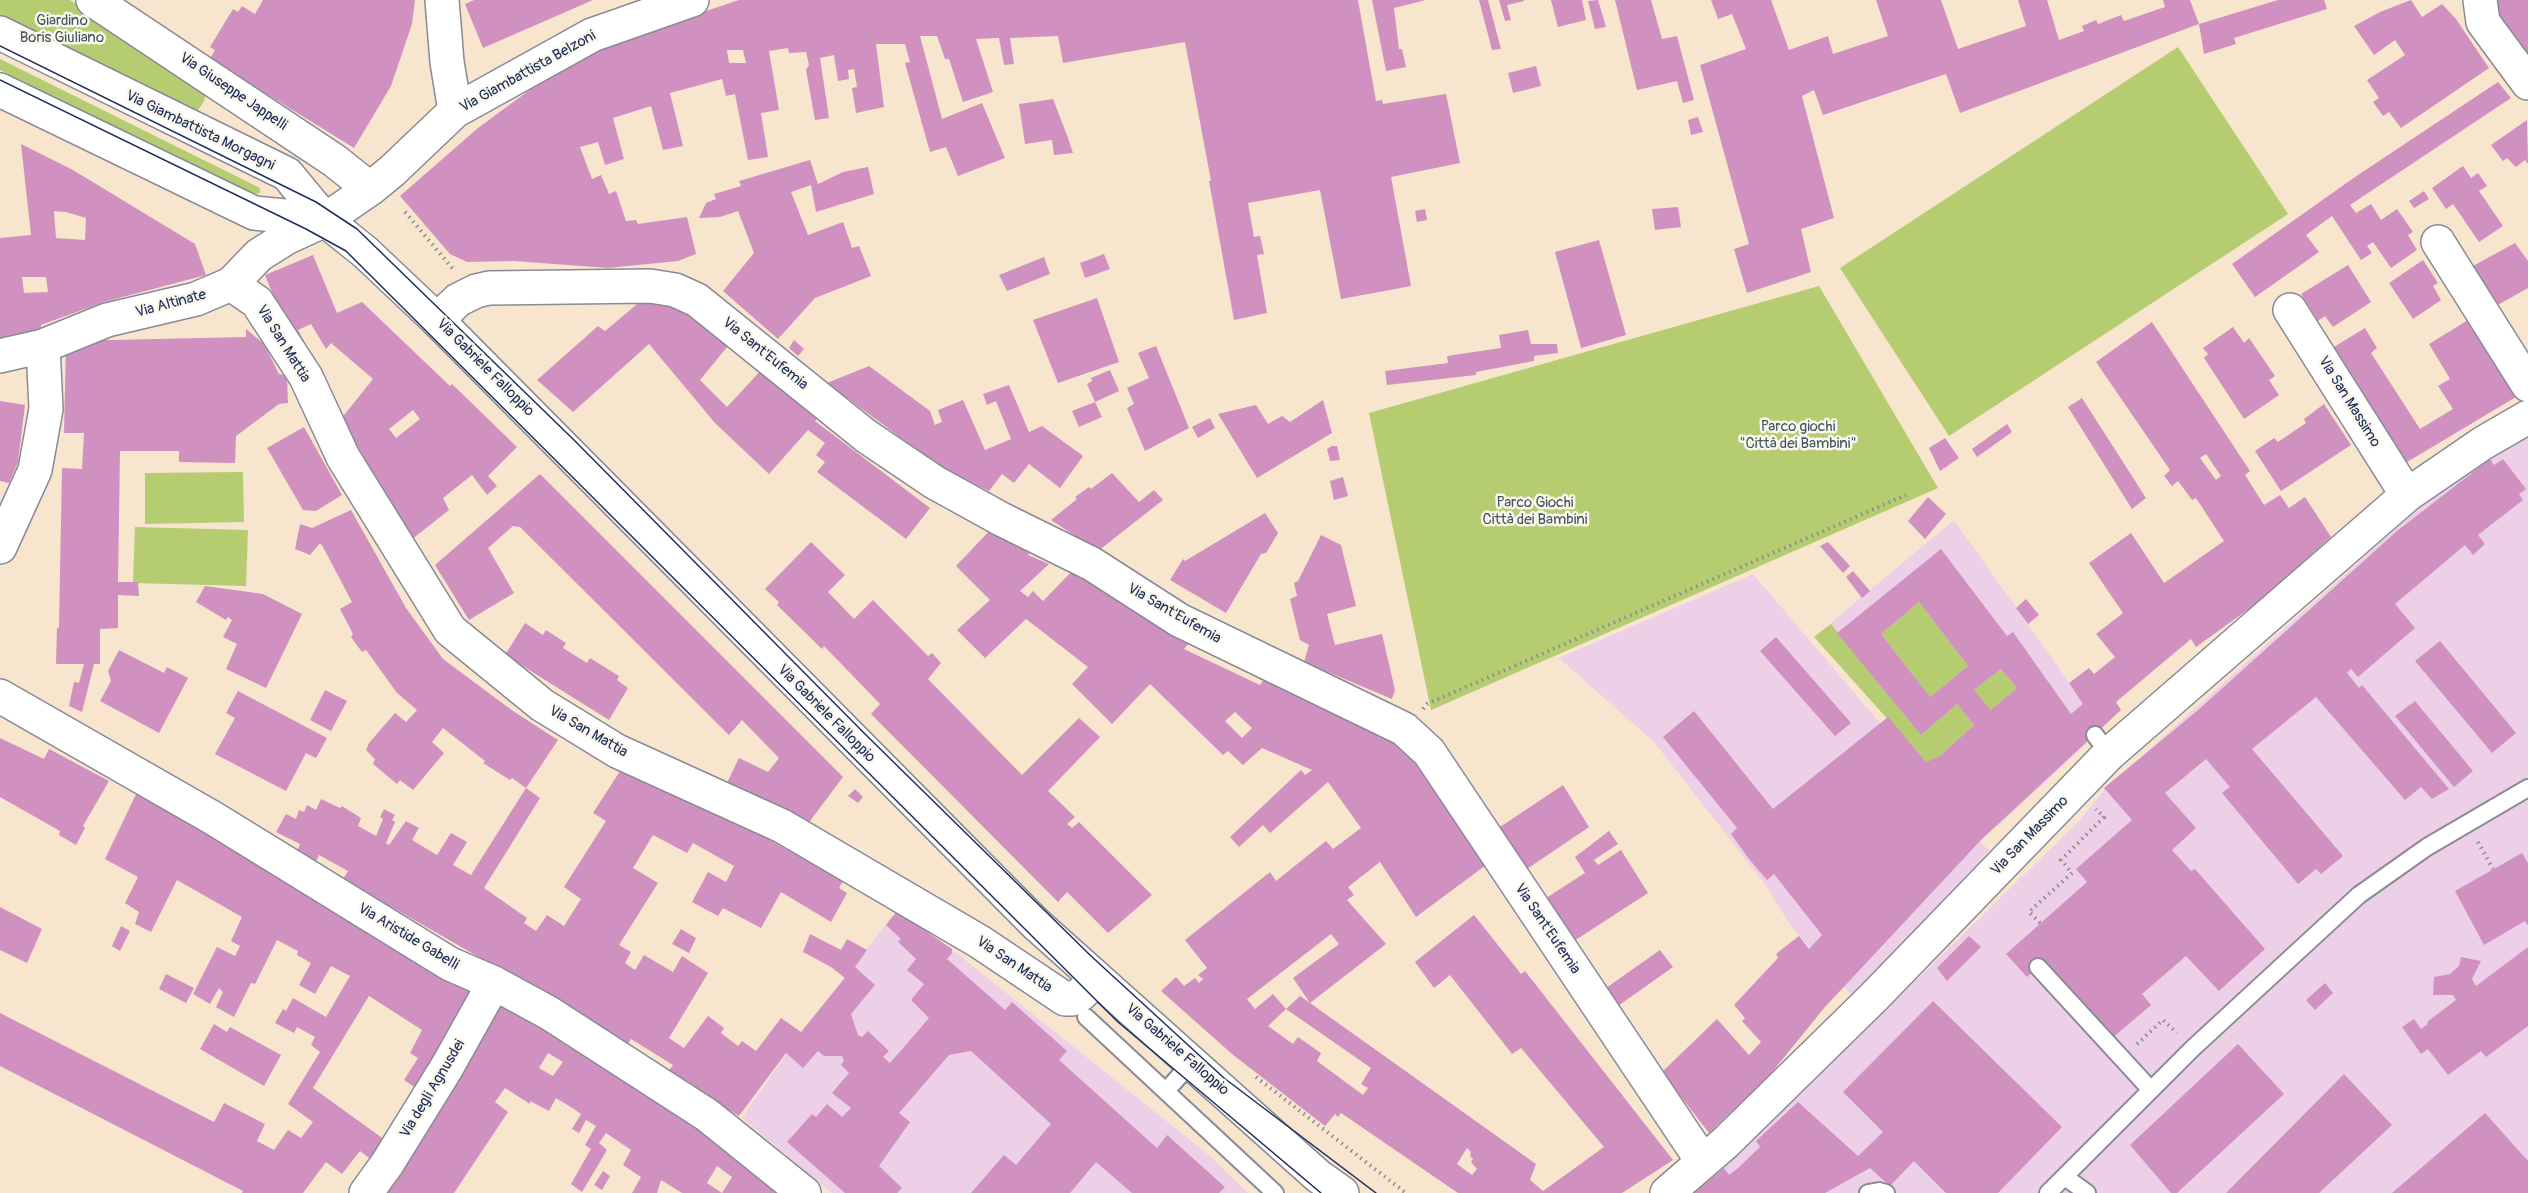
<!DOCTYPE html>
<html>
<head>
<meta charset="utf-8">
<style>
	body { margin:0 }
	canvas { display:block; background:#f7e5ce }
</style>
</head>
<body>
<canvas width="2528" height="1193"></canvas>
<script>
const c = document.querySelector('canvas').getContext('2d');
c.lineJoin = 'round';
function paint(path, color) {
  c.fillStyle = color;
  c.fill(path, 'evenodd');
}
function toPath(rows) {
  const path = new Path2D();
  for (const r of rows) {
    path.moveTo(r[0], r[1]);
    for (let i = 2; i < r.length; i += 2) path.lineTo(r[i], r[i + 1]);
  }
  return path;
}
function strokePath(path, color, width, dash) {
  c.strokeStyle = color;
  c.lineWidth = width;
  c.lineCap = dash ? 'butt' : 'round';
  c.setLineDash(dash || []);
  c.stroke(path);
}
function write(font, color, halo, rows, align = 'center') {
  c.font = font + ' Pangolin,sans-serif';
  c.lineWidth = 5;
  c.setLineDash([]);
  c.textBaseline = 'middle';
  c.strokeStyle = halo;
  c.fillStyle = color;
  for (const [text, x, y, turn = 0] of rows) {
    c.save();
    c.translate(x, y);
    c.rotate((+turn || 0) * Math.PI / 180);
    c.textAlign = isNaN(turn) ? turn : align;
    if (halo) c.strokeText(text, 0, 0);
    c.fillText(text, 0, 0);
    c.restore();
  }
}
paint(toPath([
	[2528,436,2528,1193,1694,1193,1724,1168,2079,821,2105,789,2418,509,2491,458],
	[1954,520,2102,729,1998,826,1942,755,1814,637],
	[1753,574,1989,851,1854,998,1790,925,1765,884,1654,742,1559,658],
	[896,912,959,955,1210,1156,1248,1193,832,1193,742,1118,803,1030]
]), '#edd0e8');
paint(toPath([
	[0,0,70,0,179,74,207,89,204,101,188,126,0,30],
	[2178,47,2288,214,1949,436,1840,268],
	[0,59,260,188,260,193,254,194,0,70],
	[1819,286,1938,488,1431,710,1369,413],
	[243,472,244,522,145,524,145,473],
	[135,527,248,530,246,586,133,583],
	[1919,602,1968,666,1930,697,1881,634],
	[1831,624,1921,735,1957,704,1974,725,1941,755,1926,762,1814,637],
	[2001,669,2017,688,1991,710,1974,690]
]), '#b6cc70');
paint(toPath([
	[263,0,415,0,412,24,391,86,354,148,210,59,215,50,210,47,233,9,238,12,242,6,255,14],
	[474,0,593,0,483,48,465,4],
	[739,0,1358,0,1376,101,1382,100,1383,104,1446,94,1460,163,1391,177,1411,286,1341,299,1320,190,1248,203,1254,237,1260,236,1264,254,1257,255,1267,313,1234,320,1209,181,1211,181,1185,42,1063,63,1058,36,1010,38,1014,64,1004,65,999,38,976,39,993,92,963,102,949,59,945,59,937,36,920,36,942,119,982,103,1005,158,958,176,946,147,930,152,905,63,910,62,905,44,876,44,884,107,856,113,852,88,857,87,854,69,848,70,849,79,838,81,834,55,820,58,829,118,815,120,806,70,809,65,806,52,789,53,788,48,769,51,779,110,761,113,768,157,748,160,735,94,726,96,722,79,670,93,683,146,663,150,651,106,613,118,624,159,605,165,598,142,580,147,592,179,601,175,609,194,616,191,626,221,636,220,638,224,687,217,696,254,678,261,608,268,514,261,467,262,450,254,400,196,478,128,569,61,649,30],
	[727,50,743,50,746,63,729,63],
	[1372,0,1426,0,1394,8,1399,49,1402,49,1406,67,1386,71],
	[1479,0,1488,0,1501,49,1492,50],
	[1499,0,1524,0,1524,1,1507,5,1511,20,1505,21],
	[1551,0,1582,0,1586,20,1558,27],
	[1598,0,1606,27,1595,29,1588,1],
	[1615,0,1651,0,1662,39,1677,36,1694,100,1683,103,1677,81,1637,90],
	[1711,0,1771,0,1789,50,1828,36,1833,54,1888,36,1876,0,1941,0,1958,49,2026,26,2018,0,2047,0,2059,40,2084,31,2082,26,2096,20,2098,24,2121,15,2124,21,2165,7,2163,0,2190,0,2199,24,2278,0,2324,0,2327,9,2234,38,2236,44,2204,54,2199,24,1960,113,1946,74,1823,115,1814,90,1802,96,1834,218,1801,229,1811,272,1747,293,1734,249,1749,244,1700,65,1746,49,1732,14,1718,19],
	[2411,0,2422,17,2442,4,2456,19,2489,68,2401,128,2389,112,2383,116,2373,102,2379,98,2367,80,2405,55,2395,40,2374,55,2354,26,2380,12],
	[2491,0,2528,0,2528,74,2489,19],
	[1536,66,1541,86,1513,93,1508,73],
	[2498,82,2511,98,2350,205,2356,213,2371,204,2381,220,2397,209,2413,232,2408,235,2417,250,2391,268,2373,242,2367,246,2372,253,2361,260,2332,216,2306,235,2319,252,2255,297,2232,264,2355,177],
	[1053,99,1068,138,1073,153,1054,155,1052,140,1025,144,1019,104],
	[1698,117,1703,132,1691,135,1688,120],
	[2527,120,2528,164,2525,160,2516,167,2507,158,2503,161,2491,145],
	[21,144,73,170,195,244,206,275,104,302,41,325,41,330,0,340,0,238,31,235],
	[54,211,66,212,86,218,85,240,56,238],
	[22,277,46,277,48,292,24,293],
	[810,160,818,184,843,172,868,167,874,194,816,212,811,185,791,192,808,235,843,222,852,248,859,246,871,276,815,298,778,339,723,291,754,253,738,211,720,217,699,218,706,203,716,199,714,194,741,186,739,181],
	[2463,166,2471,178,2478,173,2487,186,2479,191,2503,226,2479,242,2453,204,2446,209,2432,188],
	[2424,191,2429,199,2414,208,2409,201],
	[1678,207,1681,227,1655,230,1652,209],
	[1425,209,1427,220,1417,222,1415,211],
	[1599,240,1626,335,1581,348,1555,252],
	[2515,243,2528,261,2528,288,2496,306,2471,267],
	[1104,254,1110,269,1085,278,1080,263],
	[313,255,337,313,362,302,450,386,452,384,517,447,488,476,497,486,487,495,472,475,443,498,449,510,411,540,361,460,364,457,341,419,373,379,331,343,326,349,311,324,298,330,304,341,293,346,265,275],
	[413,410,420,419,396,438,389,429],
	[1044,257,1050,274,1007,291,999,275],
	[2423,260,2438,283,2433,286,2441,300,2413,319,2389,283],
	[2348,265,2371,302,2333,327,2325,316,2318,321,2301,294],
	[648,295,660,295,732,341,700,380,727,407,765,366,821,414,815,421,930,508,906,539,817,472,825,462,816,455,825,443,808,430,769,474,715,423,649,344,573,412,537,380,598,326,605,331],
	[1097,298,1119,362,1058,383,1033,320],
	[2468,320,2516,397,2402,465,2329,350,2365,328,2377,348,2371,353,2420,429,2453,409,2438,386,2450,379,2429,344],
	[2152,322,2250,471,2245,475,2264,505,2280,495,2289,508,2305,497,2331,537,2257,603,2196,647,2191,639,2116,702,2121,710,1981,840,1825,1007,1768,1077,1709,1133,1662,1072,1717,1019,1749,1055,1761,1042,1742,1021,1745,1018,1734,1005,1778,958,1776,954,1795,939,1799,936,1809,949,1822,935,1774,874,1767,880,1749,859,1731,834,1737,828,1663,737,1694,711,1773,809,1888,717,1926,762,1941,755,1974,725,1957,704,1921,735,1837,633,1941,549,2007,636,2013,632,2071,714,2083,704,2069,683,2089,668,2094,674,2115,657,2096,634,2123,613,2089,563,2131,533,2164,583,2224,541,2196,498,2192,500,2178,481,2172,486,2164,476,2170,470,2096,362],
	[2206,454,2221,476,2216,480,2200,458],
	[1919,602,1968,666,1930,697,1881,634],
	[2001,669,2017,688,1991,710,1974,690],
	[2233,327,2244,343,2249,338,2275,376,2269,380,2279,395,2244,419,2204,358,2208,354,2203,348],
	[246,329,264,344,279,374,287,375,288,403,279,404,236,436,235,463,179,462,179,451,120,451,118,582,138,582,139,596,118,595,118,628,100,629,100,664,94,664,82,712,69,706,74,682,79,683,84,664,56,664,57,628,59,628,62,468,82,469,84,433,64,433,66,341,246,337],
	[1528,330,1531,344,1557,344,1558,353,1534,356,1534,361,1476,372,1476,375,1387,385,1385,371,1448,363,1447,356,1501,348,1499,335],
	[794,340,804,349,798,356,789,348],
	[1156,346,1189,428,1145,451,1127,408,1134,404,1127,388,1149,378,1138,353],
	[869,366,930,411,935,425,942,422,938,410,963,400,985,450,1011,439,996,401,987,405,983,394,1009,385,1029,432,1042,426,1083,456,1060,488,1029,464,1014,483,1002,474,989,491,943,469,827,383],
	[1110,370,1119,391,1095,402,1087,384,1092,381,1091,378],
	[2082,398,2146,498,2132,509,2068,407],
	[1323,400,1332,433,1257,478,1218,414,1256,405,1268,424,1282,416,1290,422],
	[0,401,25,405,18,462,9,483,0,481],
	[1095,402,1102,417,1079,427,1072,411],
	[2324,404,2351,445,2281,491,2255,451,2274,438,2278,442,2306,423,2304,419],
	[1210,418,1215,428,1198,438,1192,427],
	[2007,424,2012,432,1977,457,1972,449],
	[304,427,342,495,316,511,303,510,267,448],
	[1945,438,1959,458,1940,471,1929,448],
	[1332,446,1337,446,1340,460,1330,461,1327,449],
	[2490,459,2494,465,2503,459,2526,489,2519,494,2523,500,2478,535,2485,544,2473,555,2465,545,2395,604,2415,628,2358,677,2351,669,2347,673,2359,688,2362,685,2449,789,2432,799,2421,787,2405,800,2316,697,2252,749,2343,856,2321,874,2316,869,2298,884,2222,793,2230,787,2206,759,2165,793,2196,828,2172,850,2191,871,2195,869,2265,949,2219,991,2186,956,2142,994,2151,1005,2110,1040,2042,964,2027,977,2006,954,2087,882,2076,869,2132,820,2104,788,2197,711,2397,531],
	[1112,473,1139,502,1154,490,1163,500,1098,551,1051,520,1077,499,1075,497,1089,487,1091,489],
	[540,474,843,777,807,825,725,787,739,758,768,772,779,758,742,720,729,735,520,527,513,526,488,548,514,593,469,620,435,565],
	[1343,477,1348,496,1334,500,1330,481],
	[1928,497,1946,514,1925,539,1908,521],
	[351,510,406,608,443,659,513,711,558,740,526,788,512,778,510,780,483,763,485,761,443,728,432,742,444,753,413,790,400,780,397,784,373,764,375,759,366,750,369,743,395,713,406,722,417,710,397,693,366,650,362,652,351,637,353,634,340,609,352,602,323,547,320,543,310,555,295,549,300,524,312,528],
	[1265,513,1278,533,1266,553,1261,554,1226,613,1170,580,1183,559,1185,561],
	[994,526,1032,548,1028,555,1049,564,1020,591,1028,597,1033,591,1043,601,1079,564,1192,640,1184,649,1260,685,1266,676,1370,722,1407,753,1438,793,1486,865,1416,917,1380,862,1348,887,1354,895,1347,900,1386,944,1310,1003,1536,1164,1530,1180,1543,1191,1604,1147,1521,1048,1512,1054,1450,975,1434,988,1415,962,1474,915,1521,974,1525,971,1673,1160,1622,1193,1458,1193,1341,1113,1338,1117,1335,1114,1325,1126,1232,1054,1161,991,1176,977,1184,986,1195,978,1199,983,1203,979,1198,975,1207,968,1185,940,1270,872,1276,881,1326,841,1333,849,1361,828,1328,782,1270,833,1263,825,1239,847,1230,837,1301,770,1305,775,1312,770,1262,748,1243,765,1228,751,1223,755,1150,684,1112,724,1072,684,1088,667,1026,619,985,658,957,630,990,600,956,566],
	[1235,712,1252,728,1242,738,1225,721],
	[1331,934,1339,944,1293,978,1310,1003,1300,996,1286,1009,1273,994,1255,1009,1247,999],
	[1286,1009,1371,1068,1361,1084,1368,1088,1363,1095,1317,1061,1321,1053,1298,1037,1293,1044,1268,1026],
	[1467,1148,1471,1152,1470,1156,1473,1159,1471,1162,1477,1169,1472,1175,1457,1164],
	[1321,535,1341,545,1356,606,1327,614,1335,645,1382,634,1395,690,1392,699,1304,662,1309,645,1300,640,1290,599,1297,596,1294,583,1298,581],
	[811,542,845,575,828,592,854,619,873,600,928,656,932,653,941,663,928,679,1022,775,1079,718,1100,737,1048,791,1075,817,1067,824,1072,828,1079,822,1152,895,1108,933,1067,892,1058,902,871,714,880,704,824,646,822,649,777,605,779,602,765,589],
	[1828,542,1850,566,1843,573,1820,546],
	[1853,571,1870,591,1862,598,1846,577],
	[205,586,263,594,302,614,266,688,226,669,237,644,223,637,232,620,228,617,226,620,196,602],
	[2026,599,2039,615,2028,624,2016,608],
	[525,623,543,635,546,630,566,643,563,648,587,663,590,658,619,676,617,680,628,688,609,720,505,655],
	[1776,637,1851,723,1835,736,1760,651],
	[2440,641,2516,733,2492,753,2415,661],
	[119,650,164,673,167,667,188,678,159,733,100,701,111,681,108,671],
	[325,690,347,701,331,731,310,720],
	[238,691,327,738,316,758,306,753,286,791,215,754,235,718,226,713],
	[2415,701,2473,771,2454,787,2395,716],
	[0,738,44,759,49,749,109,781,83,826,85,828,76,845,59,835,60,831,0,797],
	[622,768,680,790,843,881,839,888,847,893,831,922,781,892,761,928,723,908,718,916,692,902,708,872,726,882,734,866,693,843,687,853,653,835,633,868,658,883,619,945,631,952,625,963,635,970,644,955,673,972,682,956,708,973,669,1038,684,1048,708,1016,724,1028,721,1033,738,1046,742,1041,756,1051,781,1018,801,1032,845,978,831,967,803,952,810,934,841,950,847,939,867,950,855,967,875,985,851,1014,858,1035,862,1037,868,1031,889,1051,883,1057,890,1063,929,1018,911,1000,924,984,907,970,916,959,898,942,901,939,886,925,897,911,952,949,952,953,947,959,1005,1010,1012,1002,1067,1051,1059,1060,1157,1148,1167,1135,1225,1187,1219,1193,1132,1193,1096,1162,1070,1193,971,1193,1004,1155,1016,1165,1051,1124,971,1051,949,1055,899,1113,910,1122,879,1166,902,1188,897,1193,845,1193,787,1142,812,1114,816,1117,827,1104,842,1117,851,1108,832,1093,849,1073,841,1065,844,1061,842,1056,824,1056,818,1051,803,1068,786,1053,739,1116,667,1073,673,1065,631,1039,625,1048,496,967,343,879,348,871,319,855,315,864,296,854,300,844,276,832,286,814,296,819,299,810,304,812,307,805,316,810,321,799,340,808,342,806,361,818,358,826,376,836,383,819,380,817,384,809,395,815,392,820,395,822,386,843,389,845,406,821,419,828,412,840,437,855,451,833,467,842,453,865,471,875,526,788,540,798,484,888,527,918,524,923,536,931,547,915,564,926,581,899,564,887,606,821,593,813],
	[1563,785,1589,827,1527,869,1500,827],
	[139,788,476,996,417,1089,404,1080,418,1058,410,1053,422,1030,369,996,313,1088,385,1140,372,1160,360,1151,342,1174,326,1162,303,1193,242,1193,243,1191,0,1066,0,1013,214,1122,224,1103,265,1124,257,1141,274,1150,288,1130,301,1138,313,1122,288,1104,320,1052,311,1045,315,1037,297,1027,294,1033,275,1023,283,1009,286,1011,293,998,326,1017,350,976,331,966,315,994,299,985,311,963,297,955,298,951,277,940,255,984,251,983,234,1017,216,1007,223,992,219,988,210,1004,193,994,217,947,235,956,240,946,231,941,242,917,177,880,151,932,135,924,139,912,125,903,138,877,105,859],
	[855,789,863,797,858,803,848,796],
	[1609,831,1618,844,1594,860,1598,865,1621,850,1648,893,1574,941,1546,898,1585,873,1575,857],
	[2522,853,2528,863,2528,926,2525,921,2484,945,2455,891],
	[0,907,42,929,27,963,0,950],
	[121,926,130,931,120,951,112,946],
	[681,929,696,938,689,953,672,944],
	[1969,936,1981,947,1947,981,1937,968],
	[2528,947,2528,1026,2486,1057,2481,1051,2448,1075,2428,1049,2421,1054,2402,1027,2414,1019,2421,1029,2428,1024,2427,1022,2456,1000,2453,995,2433,995,2434,977,2450,974,2459,966,2461,957,2481,961,2472,979,2476,986],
	[1660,950,1673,967,1618,1006,1606,988],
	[166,974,194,988,186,1003,159,989],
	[2325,983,2333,993,2315,1010,2306,1000],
	[497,994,653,1092,781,1193,722,1193,732,1177,717,1166,707,1183,722,1193,682,1193,661,1180,657,1193,632,1193,641,1177,623,1165,631,1150,606,1133,599,1143,607,1150,582,1192,571,1184,591,1149,585,1145,596,1126,586,1120,579,1133,572,1129,581,1114,574,1109,556,1098,549,1111,530,1101,530,1104,505,1088,495,1102,508,1112,454,1193,377,1193],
	[548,1053,563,1062,553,1076,539,1068],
	[1933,1001,2062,1127,1998,1193,1946,1193,1914,1161,1890,1186,1870,1168,1825,1193,1694,1193,1724,1168,1729,1175,1737,1169,1760,1147,1756,1141,1798,1102,1858,1156,1883,1132,1843,1092],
	[214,1024,227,1032,230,1027,281,1055,264,1086,200,1049],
	[2238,1044,2284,1094,2177,1193,2171,1193,2130,1145],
	[2344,1074,2392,1125,2319,1193,2226,1193],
	[2485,1113,2528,1161,2528,1193,2392,1193],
	[603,1171,610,1176,602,1190,594,1185]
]), '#d091c0');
const lane = toPath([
	[2095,735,2109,754],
	[2038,967,2151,1090],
	[1086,1017,1275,1193],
	[1166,1091,1191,1063],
	[2065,1177,2087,1193],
	[1868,1193,1879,1191,1886,1193],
	[2048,1193,2193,1048,2359,895,2427,847,2528,788]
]);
const street = toPath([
	[93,0,335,161,370,189],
	[442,0,447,62,455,111],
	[2480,0,2483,22,2528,83],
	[2438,242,2528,385],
	[231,284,257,302,306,377,343,457,450,630,542,705,617,751,782,826,980,942,1065,999,1072,999,1081,994,1096,979],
	[2290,310,2407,495],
	[437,320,458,300,476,291,489,288,650,286,675,290,697,300,866,436,934,482,1001,519,1092,564,1179,620,1404,729,1429,752,1703,1162],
	[0,356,43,346,107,320,196,299,231,284,259,255,286,238,325,220,370,189,392,171,455,111,592,35,692,0],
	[0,547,35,470,46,409,43,346],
	[0,696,213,818,450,964,494,983,549,1013,707,1115,804,1193],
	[366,1193,387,1164,447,1067,494,983],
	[1667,1193,1725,1143,1874,997,2109,754,2407,495,2483,443,2528,417]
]);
const secondary = toPath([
	[0,33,287,174,325,220,365,252,437,320,1036,924,1318,1176,1342,1193],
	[0,90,254,213,325,220]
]);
strokePath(lane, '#898a96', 20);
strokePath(street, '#898a96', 36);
strokePath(secondary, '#898a96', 36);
strokePath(toPath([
	[405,212,453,269],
	[1423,709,1427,704,1906,495],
	[2478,842,2493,869],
	[2040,923,2029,912,2072,873,2061,860,2104,817,2096,809],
	[2137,1044,2163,1020,2177,1033],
	[1256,1077,1406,1193]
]), '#898a96', 4, [1.5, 4.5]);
strokePath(lane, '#fff', 16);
strokePath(street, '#fff', 33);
strokePath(secondary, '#fff', 33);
strokePath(toPath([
	[0,46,316,202,357,229,574,440,865,734,1091,956,1224,1078,1376,1193],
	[0,80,306,229,346,251,1118,1022,1321,1193]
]), '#1b2f5e', 1.5);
write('15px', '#425662', '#fbf7ec', [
	["Giardino",62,21],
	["Boris Giuliano",62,38],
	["Parco giochi",1798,427],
	["\"Città dei Bambini\"",1798,444],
	["Parco Giochi",1535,503],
	["Città dei Bambini",1535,520]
]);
write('15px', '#1b2f5e', '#fbf7ec', [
	["Via Giambattista Belzoni",528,72,-29],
	["Via Giuseppe Jappelli",233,92,34],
	["Via Giambattista Morgagni",200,131,26],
	["Via Altinate",171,304,-15],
	["Via San Mattia",283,344,58],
	["Via Sant'Eufemia",765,354,39],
	["Via Gabriele Falloppio",485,368,45],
	["Via San Massimo",2349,402,58],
	["Via Sant'Eufemia",1174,614,30],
	["Via Gabriele Falloppio",826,714,45],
	["Via San Mattia",588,732,30],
	["Via San Massimo",2030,836,-46],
	["Via Sant'Eufemia",1547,929,56],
	["Via Aristide Gabelli",408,937,31],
	["Via San Mattia",1014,965,34],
	["Via Gabriele Falloppio",1177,1050,41],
	["Via degli Agnusdei",433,1089,-59]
]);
</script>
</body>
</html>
